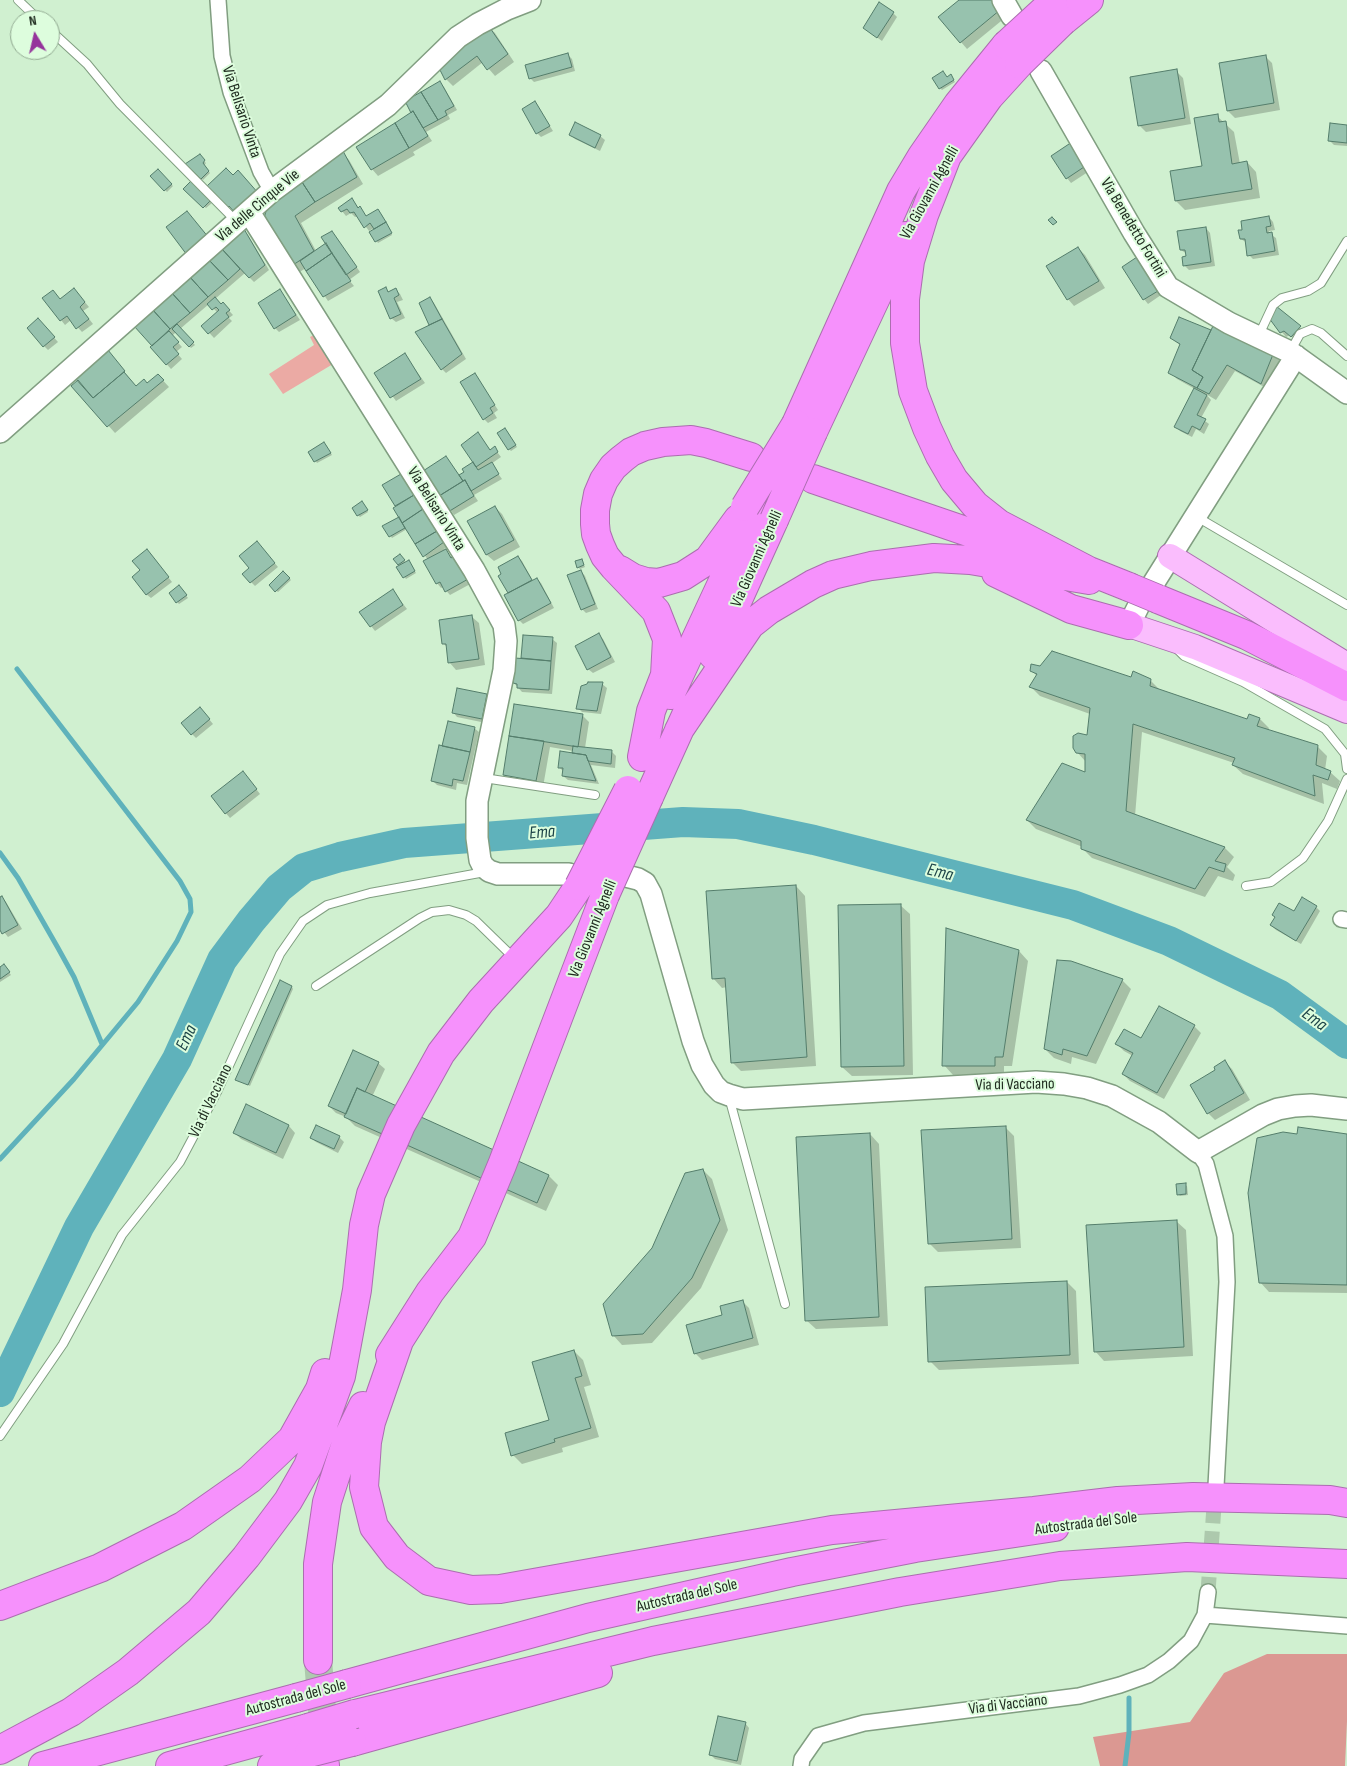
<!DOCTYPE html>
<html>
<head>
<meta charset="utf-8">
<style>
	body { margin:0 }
	#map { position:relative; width:1347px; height:1766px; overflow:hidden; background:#d0f0d0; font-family:"Sofia Sans Condensed",sans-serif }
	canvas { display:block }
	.north { position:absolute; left:10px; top:10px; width:50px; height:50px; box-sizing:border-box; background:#ddfddd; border:1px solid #91a991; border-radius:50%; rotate:351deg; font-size:14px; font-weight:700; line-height:20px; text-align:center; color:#202c20 }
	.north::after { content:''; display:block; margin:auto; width:18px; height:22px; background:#95339b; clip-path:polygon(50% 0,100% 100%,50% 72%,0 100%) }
</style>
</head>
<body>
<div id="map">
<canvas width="1347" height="1766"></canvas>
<div class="north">N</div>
</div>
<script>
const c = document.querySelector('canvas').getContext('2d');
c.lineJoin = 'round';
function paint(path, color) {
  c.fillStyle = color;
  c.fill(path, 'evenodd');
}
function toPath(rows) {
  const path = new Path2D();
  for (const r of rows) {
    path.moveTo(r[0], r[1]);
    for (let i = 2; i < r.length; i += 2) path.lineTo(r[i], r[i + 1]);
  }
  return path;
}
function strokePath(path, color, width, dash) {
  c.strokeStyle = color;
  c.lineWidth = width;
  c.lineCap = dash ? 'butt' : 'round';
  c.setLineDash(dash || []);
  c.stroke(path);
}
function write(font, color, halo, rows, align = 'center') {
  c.font = font + ' "Sofia Sans Condensed",sans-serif';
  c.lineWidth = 4;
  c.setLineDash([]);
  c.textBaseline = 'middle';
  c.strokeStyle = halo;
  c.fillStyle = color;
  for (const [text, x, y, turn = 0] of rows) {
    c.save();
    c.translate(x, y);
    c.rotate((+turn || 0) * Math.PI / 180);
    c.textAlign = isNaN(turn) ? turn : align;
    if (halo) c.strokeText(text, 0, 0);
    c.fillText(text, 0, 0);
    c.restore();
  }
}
paint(toPath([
	[316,334,333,364,283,394,269,374,314,345,310,337]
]), '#ebaaa4');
paint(toPath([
	[1267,1654,1347,1654,1347,1721,1345,1766,1100,1766,1093,1737,1190,1722,1224,1673]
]), '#db9892');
paint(toPath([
	[961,0,991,0,1006,17,967,49,961,42],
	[893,13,897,17,882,41,864,28],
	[488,26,495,33,514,62,495,76,483,62,453,86,446,79,439,64],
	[568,55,572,59,575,71,534,82,530,78],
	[1265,56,1272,63,1280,110,1235,118,1228,111,1220,64],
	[1176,71,1183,78,1191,124,1146,132,1139,125],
	[947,78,952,78,955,82,942,90,940,88],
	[439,83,444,87,457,110,448,115,450,119,426,132,432,141,413,152,415,155,378,176,372,169,413,113],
	[535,103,553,131,541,137,537,133],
	[1217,116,1234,132,1240,164,1247,162,1256,172,1260,198,1185,210,1176,201,1203,167],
	[1347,126,1347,146,1334,145,1329,140],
	[571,135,600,136,605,140,600,151,575,139],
	[1072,143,1091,170,1071,183,1067,178],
	[343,153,349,160,363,184,301,223,316,251,336,237,360,272,349,280,354,286,328,301,306,268,298,273,265,218],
	[199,156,206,163,204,166,210,173,203,180,187,164],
	[158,171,173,186,167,192,152,176],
	[191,183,212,203,206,208,185,189],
	[352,200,367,217,382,215,392,235,378,243,371,232,376,230,374,228,369,231,358,216,355,217,351,213,346,216,342,211],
	[1269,217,1273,222,1275,230,1269,231,1270,234,1276,238,1279,255,1253,259,1249,255,1247,243,1241,239],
	[1206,228,1210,233,1215,266,1189,270,1184,265,1187,257,1187,254,1181,250],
	[244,231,248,235,269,270,254,282,245,273,215,299,221,305,223,304,233,315,229,318,232,321,214,338,203,326,218,313,209,304,180,329,195,345,191,348,176,332,172,336,182,347,176,352,182,359,171,369,152,348,154,347,136,326],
	[1078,248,1085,255,1105,288,1074,306,1068,299],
	[1141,263,1161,295,1148,304,1144,299],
	[74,289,89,307,83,311,93,324,82,332,71,320,65,325,61,320,60,300],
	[386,289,389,293,396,290,400,294,403,300,397,302,405,318,396,322,391,318],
	[280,290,300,320,279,332,275,328],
	[430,298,434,303,466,359,446,373,442,369,431,326,420,304],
	[1277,308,1305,332,1296,341,1290,335,1286,337,1270,318],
	[1180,318,1212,332,1274,353,1280,359,1268,389,1235,371,1216,400,1206,394,1211,400,1201,418,1209,424,1204,434,1196,429,1192,437,1180,431,1176,426,1195,389,1177,379,1170,372,1181,346,1171,338],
	[42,324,58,342,48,350,44,346],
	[405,355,425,383,396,401,376,373],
	[112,356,136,387,148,384,158,375,169,387,115,433,73,386],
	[475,374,498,410,494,413,497,418,488,423,484,419],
	[507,431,517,447,511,451,509,449],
	[478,434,491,451,494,448,501,457,491,464,502,479,474,495,478,501,454,515,424,471,446,457,460,476,475,462],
	[326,445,332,455,317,463,310,452],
	[401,475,447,547,444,549,474,582,450,595,443,587,441,588,437,583,425,562,428,560,407,529,392,538,384,527,400,517,397,507,384,486],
	[364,505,368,512,360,517,358,515],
	[495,507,502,514,520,547,494,561,487,555,469,522],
	[261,547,278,567,255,586,251,582,251,568],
	[151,555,172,582,151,598,146,594,142,571],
	[401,557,406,563,410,563,416,573,406,579,398,568,400,566,395,559],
	[518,557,522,561,533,581,537,579,541,583,554,608,523,624,519,620,509,594],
	[582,560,585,567,580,569,578,567],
	[581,571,585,576,598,609,586,613,582,609],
	[283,572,291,580,278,592,270,585],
	[181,589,188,598,179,604,170,594],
	[393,591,407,609,375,631,361,613],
	[472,617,479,623,485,665,456,670,450,663,447,647,444,644],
	[598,635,603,639,615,662,593,673,588,669],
	[524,636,552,639,557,643,552,694,522,692,514,683,522,659],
	[1031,670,1150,680,1159,689,1159,691,1247,720,1260,719,1269,728,1268,731,1317,746,1327,756,1325,770,1330,772,1340,781,1337,789,1322,783,1324,804,1243,774,1233,765,1234,763,1142,732,1135,816,1225,848,1234,857,1227,867,1235,875,1233,881,1218,876,1205,897,1092,858,1083,849,1083,847,1036,829,1027,820,1086,774,1086,762,1077,752,1088,737,1090,714,1040,696,1031,687,1037,676],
	[602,684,607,688,601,714,582,712,578,708],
	[486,695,490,700,486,723,457,717,453,712],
	[515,705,582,715,589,722,585,748,612,752,616,756,615,768,591,765,599,784,568,780,563,776,564,772,559,767,573,754,573,751,550,747,543,787,511,782,504,775],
	[204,713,213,724,196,738,192,734],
	[474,728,479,732,467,785,457,783,456,790,437,785,433,781],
	[247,777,260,794,230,818,212,797],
	[796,886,805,896,816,1066,741,1071,732,1062,727,987,722,988,713,978],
	[2,898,6,902,22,929,8,937,0,927,0,899],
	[900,905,910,914,913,1075,852,1076,842,1067],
	[1316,907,1320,911,1301,944,1276,930,1271,925,1294,913],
	[1019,951,1028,961,1012,1066,1004,1066,1004,1074,953,1075,944,1065],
	[0,967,1,968,6,968,11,975,0,982],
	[1122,980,1131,989,1096,1064,1072,1057,1071,1064,1054,1058,1045,1049],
	[292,987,293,989,250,1086,239,1081],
	[1194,1026,1201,1033,1164,1099,1130,1081,1123,1074,1133,1056,1124,1051,1117,1044,1141,1040],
	[1225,1062,1232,1069,1250,1100,1215,1120,1208,1113,1217,1071],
	[378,1063,385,1069,372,1097,549,1176,558,1185,546,1211,355,1126,346,1117,336,1113,329,1106],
	[247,1106,289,1126,295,1133,283,1159,241,1139,234,1132],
	[1005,1127,1014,1136,1021,1248,938,1252,929,1243],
	[870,1134,879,1144,888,1326,816,1329,806,1320],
	[1347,1136,1347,1293,1269,1292,1260,1282],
	[339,1137,344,1142,338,1153,316,1142,311,1138],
	[703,1170,712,1179,728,1230,701,1288,652,1343,622,1345,613,1335,653,1249],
	[1185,1185,1187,1186,1188,1195,1180,1196,1178,1194],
	[1176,1221,1186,1230,1193,1356,1104,1361,1095,1351],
	[1067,1282,1076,1291,1079,1364,939,1370,930,1361],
	[742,1301,749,1308,759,1345,702,1360,695,1353,724,1316],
	[574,1351,583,1360,591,1385,584,1387,599,1437,562,1448,563,1452,522,1464,513,1455,551,1421],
	[745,1723,749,1728,741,1765,715,1759,710,1754]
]), '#0003');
strokePath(toPath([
	[0,853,18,878,58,948,74,977,102,1044],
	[0,1159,74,1079,138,1002,177,941,191,912,190,899,180,881,17,669],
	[1125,1766,1129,1733,1129,1698]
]), '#5fb2bb', 5);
strokePath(toPath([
	[0,1392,79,1227,177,1059,222,960,251,921,279,888,304,868,340,857,404,843,683,822,738,824,814,840,1073,905,1169,941,1280,995,1347,1044]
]), '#5fb2bb', 30);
const building = toPath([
	[959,0,992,0,1000,10,960,43,938,17,959,0],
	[879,2,894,12,877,38,863,28,879,2],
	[488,25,508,54,487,70,477,56,445,80,437,64,488,25],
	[568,53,572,67,529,79,525,65,568,53],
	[1266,55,1274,103,1227,111,1219,63,1266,55],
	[1177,69,1185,118,1138,126,1130,77,1177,69],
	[943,71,947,77,951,74,954,80,939,89,932,78,943,71],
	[440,81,454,106,445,111,447,115,438,120,421,92,440,81],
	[421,92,438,120,423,128,413,111,411,113,405,101,421,92],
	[535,101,550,126,536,134,522,109,535,101],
	[413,111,428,136,409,148,395,123,413,111],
	[1218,114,1219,122,1226,121,1232,164,1247,161,1252,189,1175,201,1170,171,1202,166,1194,118,1218,114],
	[575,122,601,135,595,148,569,135,575,122],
	[395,123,409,148,371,170,356,147,395,123],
	[1330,123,1347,125,1347,143,1328,141,1330,123],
	[1072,142,1087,165,1066,179,1051,156,1072,142],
	[343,151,357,177,315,202,300,179,343,151],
	[200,154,205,160,203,163,209,171,201,179,185,164,200,154],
	[226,168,233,175,238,170,259,194,236,214,229,206,227,208,207,186,226,168],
	[158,169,172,184,164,191,150,176,158,169],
	[300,179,315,202,295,216,314,251,290,267,264,218,270,198,300,179],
	[191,181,211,200,203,208,183,189,191,181],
	[352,198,358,208,360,206,366,216,378,209,386,222,374,229,370,223,364,228,354,212,350,213,347,209,341,212,338,208,352,198],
	[187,211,209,238,187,255,166,227,187,211],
	[1269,216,1271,226,1266,227,1267,233,1272,232,1275,251,1247,256,1245,239,1240,239,1238,230,1242,230,1241,221,1269,216],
	[1052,217,1057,222,1053,225,1048,220,1052,217],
	[386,222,392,233,375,242,369,232,386,222],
	[1206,227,1211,262,1183,266,1182,257,1186,256,1185,250,1180,250,1177,231,1206,227],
	[244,229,265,265,249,278,221,248,244,229],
	[332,231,357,267,346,275,321,237,332,231],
	[326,243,332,253,306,271,300,261,326,243],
	[1078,247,1099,281,1067,300,1046,266,1078,247],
	[221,248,240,269,228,280,208,259,221,248],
	[332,253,351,281,323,297,306,271,332,253],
	[1137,257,1158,291,1143,300,1122,267,1137,257],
	[208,259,228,280,208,297,189,276,208,259],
	[189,276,208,297,190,313,171,292,189,276],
	[386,287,388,292,396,288,399,295,394,298,401,314,390,319,378,291,386,287],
	[74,288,85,302,80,307,89,319,76,329,67,316,60,321,42,298,53,290,60,299,74,288],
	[280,289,296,315,274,329,258,303,280,289],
	[171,292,190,313,170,329,152,309,171,292],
	[215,297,221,304,223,302,230,310,226,313,229,317,208,334,201,326,219,310,216,307,212,310,207,304,215,297],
	[430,297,442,319,429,325,419,303,430,297],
	[1276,306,1301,326,1291,337,1284,331,1280,333,1269,318,1276,306],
	[152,309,170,329,152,346,134,326,152,309],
	[1179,317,1211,330,1192,370,1203,377,1197,388,1168,373,1180,344,1170,338,1179,317],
	[38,318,55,337,43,347,27,328,38,318],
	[442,319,462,354,441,370,415,332,442,319],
	[177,324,194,342,189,347,172,329,177,324],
	[1213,326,1274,352,1261,384,1227,365,1209,394,1197,388,1203,377,1192,370,1213,326],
	[169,331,179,342,173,347,179,354,166,365,150,347,169,331],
	[108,350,125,371,93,398,75,378,108,350],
	[405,353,421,379,390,398,374,373,405,353],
	[124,372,136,386,144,379,147,383,158,374,164,380,107,427,71,386,78,380,93,398,124,372],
	[475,373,495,405,490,408,493,413,483,420,460,382,475,373],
	[1194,388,1207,395,1197,415,1206,419,1200,430,1192,426,1188,434,1174,427,1194,388],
	[505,428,516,445,508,450,497,433,505,428],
	[478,432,490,450,495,446,498,452,476,467,461,445,478,432],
	[324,442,331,453,314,462,308,452,324,442],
	[446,456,463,481,439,496,423,471,446,456],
	[473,462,478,470,492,462,499,474,471,491,465,480,463,481,459,475,464,472,462,469,473,462],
	[401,474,414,495,395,506,382,485,401,474],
	[465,480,474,496,448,512,439,496,465,480],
	[414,495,423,509,402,523,393,508,414,495],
	[362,501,368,510,357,516,352,508,362,501],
	[495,506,514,540,486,555,467,521,495,506],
	[423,509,437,531,415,544,402,523,423,509],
	[399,517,405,528,389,537,382,526,399,517],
	[437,531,444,542,423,557,415,544,437,531],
	[257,541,275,563,250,583,242,574,249,568,239,556,257,541],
	[147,549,169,577,146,595,132,577,140,570,132,561,147,549],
	[446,549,451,558,457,554,470,578,445,592,440,582,436,584,423,561,446,549],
	[400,554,405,560,398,565,393,559,400,554],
	[518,556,532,580,508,593,498,576,501,574,498,567,518,556],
	[582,559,584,565,577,568,575,561,582,559],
	[409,560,415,571,403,578,396,567,409,560],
	[581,570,595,604,581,610,567,575,581,570],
	[283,571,290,578,275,592,269,585,283,571],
	[537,578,551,603,518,621,504,595,537,578],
	[179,585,187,595,176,603,169,593,179,585],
	[393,589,403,605,370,627,359,612,393,589],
	[472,615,479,659,448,663,446,644,442,644,439,620,472,615],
	[599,633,611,657,587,670,575,646,599,633],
	[523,635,553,637,551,661,521,658,523,635],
	[1052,651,1131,677,1133,671,1151,679,1150,686,1247,719,1249,714,1260,718,1257,726,1318,745,1316,765,1331,771,1328,780,1313,775,1315,796,1232,765,1235,758,1133,724,1126,811,1225,847,1215,861,1226,864,1224,872,1209,867,1195,889,1081,849,1081,841,1026,820,1062,763,1085,772,1085,754,1076,753,1073,748,1073,736,1078,733,1087,735,1090,708,1029,687,1037,674,1030,671,1031,664,1040,666,1052,651],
	[515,658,551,661,549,690,517,688,517,684,513,683,515,658],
	[588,682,603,682,597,711,576,709,581,686,587,684,588,682],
	[457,688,487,694,482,719,452,713,457,688],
	[514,704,583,714,578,747,509,736,514,704],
	[200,707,210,719,191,735,181,723,200,707],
	[448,721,475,727,470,752,442,746,448,721],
	[509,736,544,741,536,781,503,775,509,736],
	[439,745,470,752,463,781,453,779,452,786,431,781,439,745],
	[573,746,612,750,611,764,588,761,586,755,572,753,573,746],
	[560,751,586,755,596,781,562,776,563,768,558,768,560,751],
	[243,771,257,789,225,814,211,796,243,771],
	[796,885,807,1057,731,1063,725,978,712,979,706,891,796,885],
	[2,896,18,925,2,934,0,930,0,897,2,896],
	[1302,897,1317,906,1296,941,1270,925,1275,917,1272,915,1279,903,1294,911,1302,897],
	[901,904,904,1066,841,1067,838,905,901,904],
	[946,928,1019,950,1003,1057,995,1057,995,1066,942,1066,946,928],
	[1057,960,1071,961,1123,979,1087,1056,1063,1049,1062,1055,1044,1049,1057,960],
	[4,964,10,972,0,979,0,967,4,964],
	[280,980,292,986,248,1085,235,1080,280,980],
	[1159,1006,1195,1025,1157,1093,1122,1074,1133,1053,1115,1044,1124,1029,1141,1038,1159,1006],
	[353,1050,379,1062,365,1092,357,1088,346,1114,328,1106,353,1050],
	[1225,1060,1244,1093,1207,1114,1190,1085,1215,1070,1214,1067,1225,1060],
	[357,1088,549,1175,537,1203,344,1117,357,1088],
	[246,1104,289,1125,276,1153,233,1133,246,1104],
	[316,1125,340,1136,334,1149,310,1138,316,1125],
	[1006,1126,1012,1239,928,1244,921,1130,1006,1126],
	[1298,1127,1347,1134,1347,1285,1259,1283,1248,1193,1257,1138,1283,1132,1297,1134,1298,1127],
	[870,1133,879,1317,805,1321,796,1137,870,1133],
	[703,1169,720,1220,692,1278,643,1334,612,1336,603,1304,652,1248,685,1173,703,1169],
	[1186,1183,1186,1194,1177,1195,1176,1184,1186,1183],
	[1177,1220,1184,1347,1094,1352,1086,1225,1177,1220],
	[1067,1281,1070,1355,928,1362,925,1287,1067,1281],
	[743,1300,753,1338,694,1354,686,1325,722,1315,720,1306,743,1300],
	[574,1350,582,1376,575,1378,591,1428,554,1439,555,1442,511,1456,505,1433,549,1420,532,1362,574,1350],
	[718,1716,746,1722,737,1761,709,1755,718,1716]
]);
paint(building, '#97c2ae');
strokePath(building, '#547d6b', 1);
strokePath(toPath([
	[1208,1592,1215,1492]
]), '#adc9ad', 15, [15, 8]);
strokePath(toPath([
	[318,1660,325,1746]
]), '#adc9ad', 28, [28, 14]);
const lane = toPath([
	[18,0,39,20],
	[50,30,87,64,120,104,236,221],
	[1259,335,1273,305,1282,298,1308,291,1321,283,1347,241],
	[1291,350,1300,334,1312,329,1321,333,1347,356],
	[1197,517,1347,605],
	[1177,649,1184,656,1243,682,1325,729,1345,754,1347,769],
	[484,778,595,795],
	[1246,886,1271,882,1303,858,1328,821,1347,779],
	[316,986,420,918,432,912,441,911,449,910,466,915,476,921,514,958],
	[729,1097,785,1304],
	[0,1436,63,1344,122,1235,180,1162,217,1092,280,954,303,921,327,905,370,893,485,872]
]);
const street = toPath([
	[218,0,222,56,231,92,261,172,272,191],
	[1341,919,1347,920],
	[1198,1152,1206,1164,1225,1236,1227,1282,1216,1486],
	[1205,1615,1347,1626],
	[801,1766,802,1759,818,1736,864,1723,1079,1696,1120,1685,1148,1675,1169,1661,1191,1641,1205,1615,1208,1592]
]);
const secondary = toPath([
	[1003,0,1012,16],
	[1041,71,1134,233,1168,287,1229,323,1290,352,1347,393],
	[249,212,474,570,504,625,506,641,504,670,477,801,477,838,480,860,483,866,489,871,498,874,569,874],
	[0,432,272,191,388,105,458,37,478,24,507,9,530,0],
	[1153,584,1296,356],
	[1129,625,1138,607],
	[626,876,638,879,645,883,651,894,693,1041,702,1065,714,1085,721,1092,729,1095,743,1099,1036,1082,1064,1084,1087,1088,1112,1096,1159,1122,1198,1152,1263,1115,1278,1109,1295,1106,1311,1105,1347,1109]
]);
const primary = toPath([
	[1170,556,1347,665],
	[1129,625,1195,647,1347,711]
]);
const highway = toPath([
	[1063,21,1089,0],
	[947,156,924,215,910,261,905,299,905,343,913,391,927,428,940,456,954,480,975,505,999,524,1089,571,1129,587],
	[939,171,947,156,989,97,1019,64],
	[796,424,901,191,922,156,958,104,1006,45],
	[813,432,905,236],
	[813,479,1021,550],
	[620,570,633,578,646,582,659,583,683,576,708,560,738,519],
	[996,573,1071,609,1129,625],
	[1158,599,1246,635,1347,687],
	[713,655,774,520],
	[670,695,755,512],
	[679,730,750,625,769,610,813,584,833,575,871,566,934,558,970,560,1089,580],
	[642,757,651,711,665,675,667,639,656,611,614,567,605,556,600,545,596,534,595,524,595,510,598,494,604,480,613,467,622,459,631,452,645,446,663,442,691,440,706,443,751,457],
	[649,797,687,713],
	[399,1341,371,1422,367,1442,364,1487,374,1527,397,1557,429,1581,471,1590,500,1589,832,1530,1034,1511,1118,1501,1193,1497,1330,1500,1347,1503],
	[390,1355,430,1292,472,1237,502,1165,605,895],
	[0,1606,100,1568,183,1526,250,1479,292,1439,320,1389,325,1373],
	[318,1660,318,1564,327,1502,348,1437,363,1406],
	[347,1684,588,1618,792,1572,915,1548,1055,1527],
	[355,1714,653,1641,900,1592,1060,1566,1187,1557,1347,1564],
	[352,1742,598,1673],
	[0,1750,71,1712,128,1672,199,1612,246,1557,288,1501,308,1466,341,1376,357,1290,364,1225,371,1194,401,1125,441,1053,481,1001,559,916,579,886],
	[43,1766,296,1698],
	[170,1766,308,1728],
	[272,1766,309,1753],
	[325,1766,325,1765]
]);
strokePath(lane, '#819e81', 10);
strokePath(street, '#819e81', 18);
strokePath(secondary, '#819e81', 24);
strokePath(primary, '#ab6eaf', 26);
strokePath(highway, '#ab6eaf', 30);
strokePath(lane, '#fff', 8);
strokePath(street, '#fff', 15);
strokePath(secondary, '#fff', 21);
strokePath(primary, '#fabdfd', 24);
strokePath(highway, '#f691fc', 28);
const highwayBridge = toPath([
	[1006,45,1053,2],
	[1019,64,1063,21],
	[745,507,796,424],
	[774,520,813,432],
	[1129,587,1158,599],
	[579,886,628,790],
	[605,895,649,797],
	[296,1698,347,1684],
	[308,1728,355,1714],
	[309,1753,352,1742]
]);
strokePath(highwayBridge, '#ab6eaf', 30, []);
strokePath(highwayBridge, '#f691fc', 28);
write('16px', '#202c20', '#ddfddd', [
	["Via Belisario Vinta",241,112,72],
	["Via Giovanni Agnelli",930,193,-61],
	["Via delle Cinque Vie",258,206,-40],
	["Via Benedetto Fortini",1133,228,59],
	["Via Belisario Vinta",436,509,58],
	["Via Giovanni Agnelli",757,559,-66],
	["Via Giovanni Agnelli",593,929,-68],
	["Via di Vacciano",1015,1085,-1],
	["Via di Vacciano",211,1101,-64],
	["Autostrada del Sole",1086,1524,-7],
	["Autostrada del Sole",687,1596,-13],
	["Autostrada del Sole",296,1698,-15],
	["Via di Vacciano",1008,1705,-7]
]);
write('italic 18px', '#1d4448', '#ddfddd', [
	["Ema",542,833,-4],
	["Ema",940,873,14],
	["Ema",1314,1020,36],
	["Ema",187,1038,-65]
]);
</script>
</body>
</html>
